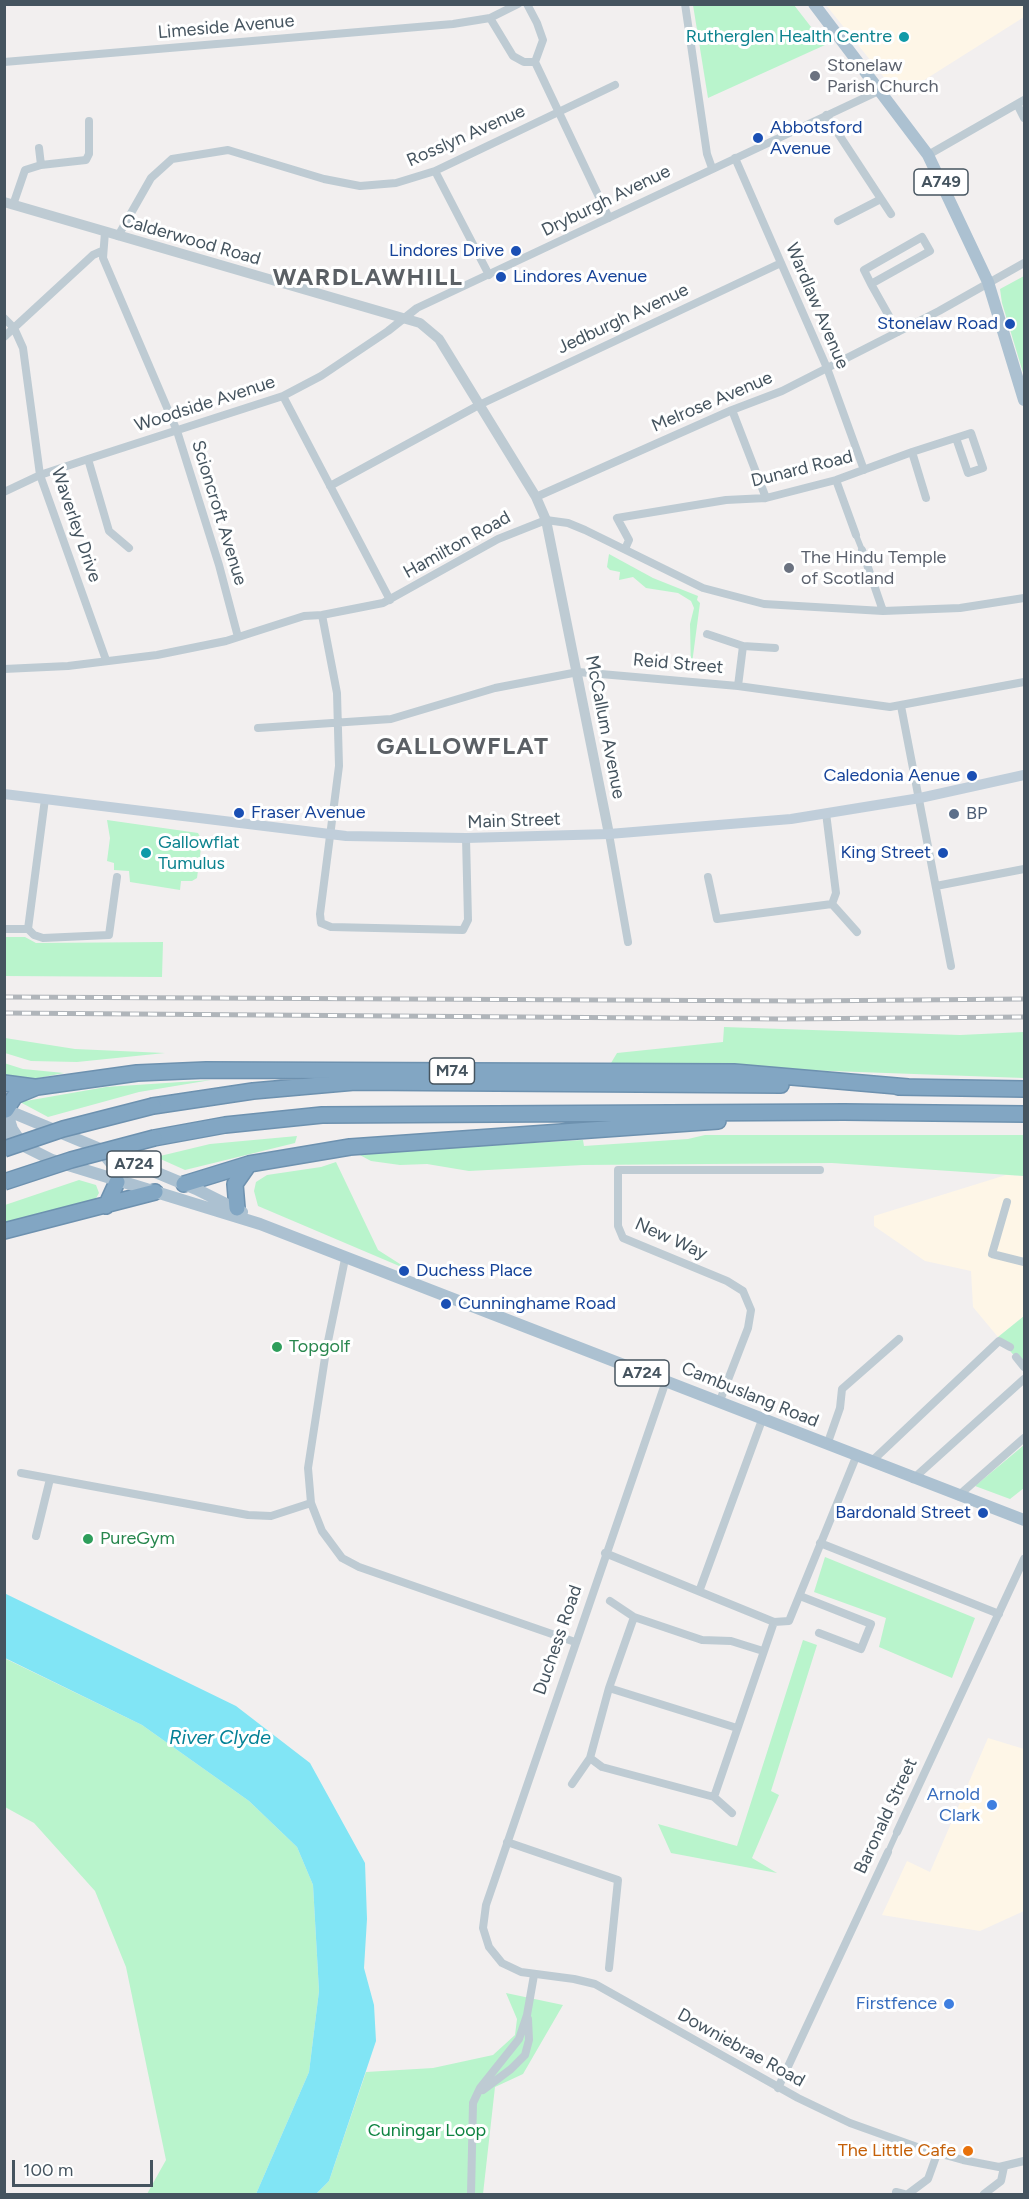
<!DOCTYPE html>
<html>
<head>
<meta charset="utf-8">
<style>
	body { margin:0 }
	#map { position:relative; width:1029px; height:2199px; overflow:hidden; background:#f2efef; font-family:Figtree,sans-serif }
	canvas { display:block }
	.frame { position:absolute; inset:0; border:6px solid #45545f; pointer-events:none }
	.scale { position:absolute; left:12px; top:2160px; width:141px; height:27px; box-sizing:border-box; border:3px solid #45545f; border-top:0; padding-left:8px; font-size:18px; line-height:21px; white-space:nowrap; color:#45545f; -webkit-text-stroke:4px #fff; paint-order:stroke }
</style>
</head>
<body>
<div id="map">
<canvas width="1029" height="2199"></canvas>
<div class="frame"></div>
<div class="scale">100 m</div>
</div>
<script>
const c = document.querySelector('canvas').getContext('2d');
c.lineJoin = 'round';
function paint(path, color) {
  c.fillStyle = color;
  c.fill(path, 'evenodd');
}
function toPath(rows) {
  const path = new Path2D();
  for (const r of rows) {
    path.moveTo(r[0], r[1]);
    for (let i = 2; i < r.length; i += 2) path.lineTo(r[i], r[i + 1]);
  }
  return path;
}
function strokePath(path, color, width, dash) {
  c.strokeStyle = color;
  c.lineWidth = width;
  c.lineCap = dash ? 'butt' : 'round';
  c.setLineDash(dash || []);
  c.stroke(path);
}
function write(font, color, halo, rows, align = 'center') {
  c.font = font + ' Figtree,sans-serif';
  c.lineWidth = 6;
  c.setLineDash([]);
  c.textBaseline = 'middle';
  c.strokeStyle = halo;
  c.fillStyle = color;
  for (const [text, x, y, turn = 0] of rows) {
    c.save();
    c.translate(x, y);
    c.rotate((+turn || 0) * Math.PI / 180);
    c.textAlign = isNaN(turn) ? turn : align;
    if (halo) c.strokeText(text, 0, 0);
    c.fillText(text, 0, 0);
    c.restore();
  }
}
paint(toPath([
	[826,5,1024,5,1024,17,899,96],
	[1006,1175,1024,1176,1024,1316,998,1337,973,1307,971,1271,925,1261,874,1226,874,1216],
	[988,1738,1024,1749,1024,1911,980,1931,882,1915,907,1861,930,1872]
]), '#fef6e7');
paint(toPath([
	[693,5,794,5,825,45,708,98],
	[1024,276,1024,376,1002,303,1000,289],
	[609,554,653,578,698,596,697,600,700,603,691,671,690,624,694,608,691,601,678,593,646,588,633,577,619,580,620,572,610,570,607,567],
	[107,820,198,833,202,841,197,878,192,881,181,881,180,890,130,882,129,871,114,870,114,863,107,861,110,838],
	[5,937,25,937,36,943,163,942,162,977,5,976],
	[724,1027,960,1035,1024,1032,1024,1078,611,1063,617,1053,723,1042],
	[5,1038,75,1049,165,1053,77,1062,31,1061,5,1053],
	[4,1063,23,1069,64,1073,23,1081,5,1078],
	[211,1080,139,1092,48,1117,20,1102,106,1087],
	[705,1135,1024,1135,1024,1176,832,1163,583,1165,469,1171,427,1164,400,1165,371,1161,356,1153,583,1140,584,1146,688,1139],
	[297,1136,295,1143,185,1170,156,1157,210,1144],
	[336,1162,378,1250,411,1271,258,1206,254,1191,256,1182,267,1175,321,1167],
	[79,1180,96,1185,99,1193,95,1200,5,1223,5,1205],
	[1024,1316,1024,1367,998,1337],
	[1024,1445,1024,1488,1010,1499,975,1486],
	[825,1557,975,1618,952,1678,879,1647,886,1618,814,1592],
	[803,1640,817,1645,771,1791,779,1795,752,1858,777,1873,671,1853,658,1824,737,1846],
	[4,1658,142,1725,249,1801,297,1847,313,1885,319,1991,309,2072,256,2194,147,2194,166,2160,126,1967,95,1891,34,1823,5,1807],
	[506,1993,563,2005,523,2074,495,2087,483,2194,316,2194,329,2181,366,2072,433,2068,493,2055,515,2035,517,2019]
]), '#b9f4cc');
paint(toPath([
	[4,1593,236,1706,310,1763,365,1863,367,1919,364,1968,374,2005,376,2041,329,2181,316,2194,256,2194,309,2072,319,1991,313,1885,297,1847,249,1801,142,1725,5,1658]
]), '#81e5f5');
const motorway = toPath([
	[4,1083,34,1087],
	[898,1087,1024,1089],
	[153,1106,253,1091,355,1082,781,1085],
	[6,1110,15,1096,37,1087,137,1073,206,1070,734,1072,908,1087],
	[154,1138,225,1125,322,1115,844,1112,1024,1114],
	[184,1184,249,1164,350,1147,718,1121],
	[106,1206,117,1182],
	[237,1208,235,1184,249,1164],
	[4,1231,155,1192]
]);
strokePath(motorway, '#6d91af', 18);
strokePath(toPath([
	[856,535,862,550],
	[888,1852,897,1832]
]), '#becbd3', 6);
strokePath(toPath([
	[527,4,537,23,543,40,535,62,609,218],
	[685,4,707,154,712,168],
	[490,18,513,56,524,62,535,62],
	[4,62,453,24,490,18,518,4],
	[1017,104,1024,118],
	[826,115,891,214],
	[39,148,41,165],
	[928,155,1024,100],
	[735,158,827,368,864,470],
	[435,171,489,275],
	[13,205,25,170,41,165,86,160,89,154,89,121],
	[838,221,881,199],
	[105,232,103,258,177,431,219,565,238,637],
	[118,236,151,178,172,159,228,150,324,179,360,186,396,183,435,171,615,85],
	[871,284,930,251,922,237,864,270,871,284,898,332],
	[4,318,14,328,23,348,40,475,106,660],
	[4,337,93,255,102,251],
	[283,396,390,600],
	[732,410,766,498],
	[912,452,926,498],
	[88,459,109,531,129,548],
	[836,480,856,535],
	[330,486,479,405,781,263],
	[4,492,40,475,88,459,283,396,321,376,388,331,417,308,881,90],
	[536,497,732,410,782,391,939,311,1024,263],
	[625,549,629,540,617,518,726,500,766,498,836,480,912,452,971,433,983,468,968,473,956,438],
	[862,550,883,611],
	[322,615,337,693,339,766,320,914,321,923,331,927,463,930,468,920,466,838],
	[707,634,743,646,775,648],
	[4,669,68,666,157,655,226,641,304,616,322,615,383,603,498,539,546,520,568,523,585,530,703,588,764,604,883,611,960,608,1024,598],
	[738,686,743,646],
	[901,706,951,966],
	[258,728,391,719,495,688,578,672,738,686,890,707,1024,682],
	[609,834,628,942],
	[708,877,717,919,832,904,836,893,826,813],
	[936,886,1024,869],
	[832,904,857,932],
	[4,929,28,929,45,799],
	[28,929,34,935,43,938,109,935,117,877],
	[1007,1202,992,1254,1024,1262],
	[345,1259,326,1351,308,1468,311,1503,322,1531,342,1558,359,1567,575,1642],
	[1016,1357,1024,1367],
	[666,1381,486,1905,483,1928,489,1947,502,1963,521,1972,574,1979,595,1984,798,2098,850,2123,920,2148,963,2160,999,2167,1024,2161],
	[719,1403,748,1328,751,1310,743,1291,727,1281,623,1238,618,1226,618,1170,820,1170],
	[827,1445,840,1408,842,1389,899,1339],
	[871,1462,999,1341,1010,1347],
	[21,1473,248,1515,271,1516,311,1503],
	[913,1479,1024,1379],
	[958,1496,1024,1438],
	[36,1536,50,1479],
	[820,1543,999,1614],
	[605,1553,774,1622,789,1621,856,1457],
	[700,1589,762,1420],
	[800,1596,871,1624,861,1649,819,1633],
	[610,1601,634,1617,702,1640,731,1641,763,1651],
	[634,1617,609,1688,737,1728],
	[609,1688,590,1758,602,1767,714,1797],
	[572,1784,590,1758],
	[732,1813,714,1797,774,1622],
	[897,1832,1024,1559],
	[507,1842,618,1880,609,1968],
	[778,2088,888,1852],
	[483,2090,511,2069,525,2055,529,2040,528,2019],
	[896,2192,904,2194],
	[471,2194,473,2103,480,2088,519,2039,527,2015,534,1975],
	[908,2194,928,2179,937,2154],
	[984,2194,1001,2181,1004,2167]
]), '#becbd3', 8);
strokePath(toPath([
	[4,202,420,323,439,339,536,497,546,520,609,834]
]), '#becbd3', 10);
strokePath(toPath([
	[4,794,346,836,466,838,609,834,791,819,920,798,1024,775]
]), '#c0ceda', 10);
strokePath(toPath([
	[814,4,928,155,988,282,1024,400],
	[4,1109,196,1189,242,1212],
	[6,1110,12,1129,22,1144],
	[4,1136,52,1160,260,1224,1024,1520],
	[103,1153,116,1169,117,1182]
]), '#acc1d1', 12);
strokePath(motorway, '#82a6c3', 15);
const rail = toPath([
	[4,997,803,1001,1024,999],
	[4,1013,782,1019,1024,1017]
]);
strokePath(rail, '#b0b5ba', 5);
strokePath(rail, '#fff', 3, [9]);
const motorwayBridge = toPath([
	[4,1149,63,1129,153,1106],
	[4,1182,71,1160,154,1138]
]);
strokePath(motorwayBridge, '#6d91af', 18, []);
strokePath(motorwayBridge, '#82a6c3', 15);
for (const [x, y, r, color] of [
	[904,37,6,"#0f9aa8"],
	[815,76,6,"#6b7280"],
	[758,138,6,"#1a4fb4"],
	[516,251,6,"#1a4fb4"],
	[501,277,6,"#1a4fb4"],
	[1010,324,6,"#1a4fb4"],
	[789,568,6,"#6b7280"],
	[972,776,6,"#1a4fb4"],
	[239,813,6,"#1a4fb4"],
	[954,814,6,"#5c6f8a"],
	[146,853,6,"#0f9aa8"],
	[943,853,6,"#1a4fb4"],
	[404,1271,6,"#1a4fb4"],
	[446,1304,6,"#1a4fb4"],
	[277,1347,6,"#2e9e5b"],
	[983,1513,6,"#1a4fb4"],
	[88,1539,6,"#2e9e5b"],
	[992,1805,6,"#3f7fe0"],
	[949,2004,6,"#3f7fe0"],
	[968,2151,6,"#e8710a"]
]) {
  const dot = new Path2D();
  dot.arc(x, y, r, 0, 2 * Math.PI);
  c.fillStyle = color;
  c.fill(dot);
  strokePath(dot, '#fff', 2);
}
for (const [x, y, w] of [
	[941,182,54],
	[452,1071,45],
	[134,1164,54],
	[642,1373,54]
]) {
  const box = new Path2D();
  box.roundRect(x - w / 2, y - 13, w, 26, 4.5);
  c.fillStyle = '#fff';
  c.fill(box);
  strokePath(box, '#45545f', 1.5);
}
write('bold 16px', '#45545f', null, [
	["A749",941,182],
	["M74",452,1071],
	["A724",134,1164],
	["A724",642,1373]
]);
write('18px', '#45545f', '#fff', [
	["Limeside Avenue",226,27,-5],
	["Rosslyn Avenue",466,136,-24],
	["Dryburgh Avenue",606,201,-26],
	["Calderwood Road",191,240,16],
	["Wardlaw Avenue",817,306,67],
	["Jedburgh Avenue",623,319,-25],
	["Melrose Avenue",712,402,-23],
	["Woodside Avenue",205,404,-18],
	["Dunard Road",802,469,-14],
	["Scioncroft Avenue",219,513,73],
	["Waverley Drive",76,525,71],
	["Hamilton Road",457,545,-29],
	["Reid Street",678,664,5],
	["McCallum Avenue",605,727,79],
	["Main Street",514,821,-2],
	["New Way",671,1239,24],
	["Cambuslang Road",750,1395,22],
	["Duchess Road",558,1640,-71],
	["Baronald Street",886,1816,-65],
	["Downiebrae Road",741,2048,29]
]);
write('18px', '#0d838f', '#fff', [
	["Rutherglen Health Centre",892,37],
	["Gallowflat",158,843,"left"],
	["Tumulus",158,864,"left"]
], 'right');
write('18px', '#5b616d', '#fff', [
	["Stonelaw",827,66],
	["Parish Church",827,87],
	["The Hindu Temple",801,558],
	["of Scotland",801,579]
], 'left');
write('18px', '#164399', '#fff', [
	["Abbotsford",770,128],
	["Avenue",770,149],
	["Lindores Drive",504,251,"right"],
	["Lindores Avenue",513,277],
	["Stonelaw Road",998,324,"right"],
	["Caledonia Aenue",960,776,"right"],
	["Fraser Avenue",251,813],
	["King Street",931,853,"right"],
	["Duchess Place",416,1271],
	["Cunninghame Road",458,1304],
	["Bardonald Street",971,1513,"right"]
], 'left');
write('18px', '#4e5e75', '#fff', [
	["BP",966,814]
], 'left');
write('18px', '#27864d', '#fff', [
	["Topgolf",289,1347],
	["PureGym",100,1539]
], 'left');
write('18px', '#366cbe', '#fff', [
	["Arnold",980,1795],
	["Clark",980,1816],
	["Firstfence",937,2004]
], 'right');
write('18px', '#0d8340', '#fff', [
	["Cuningar Loop",427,2131]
]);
write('18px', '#c56008', '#fff', [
	["The Little Cafe",956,2151]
], 'right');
write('italic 20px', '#038196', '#fff', [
	["River Clyde",220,1738]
]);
c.letterSpacing = '1.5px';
write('bold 24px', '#5b6065', '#fff', [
	["WARDLAWHILL",368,278],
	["GALLOWFLAT",463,747]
]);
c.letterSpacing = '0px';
</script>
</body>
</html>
